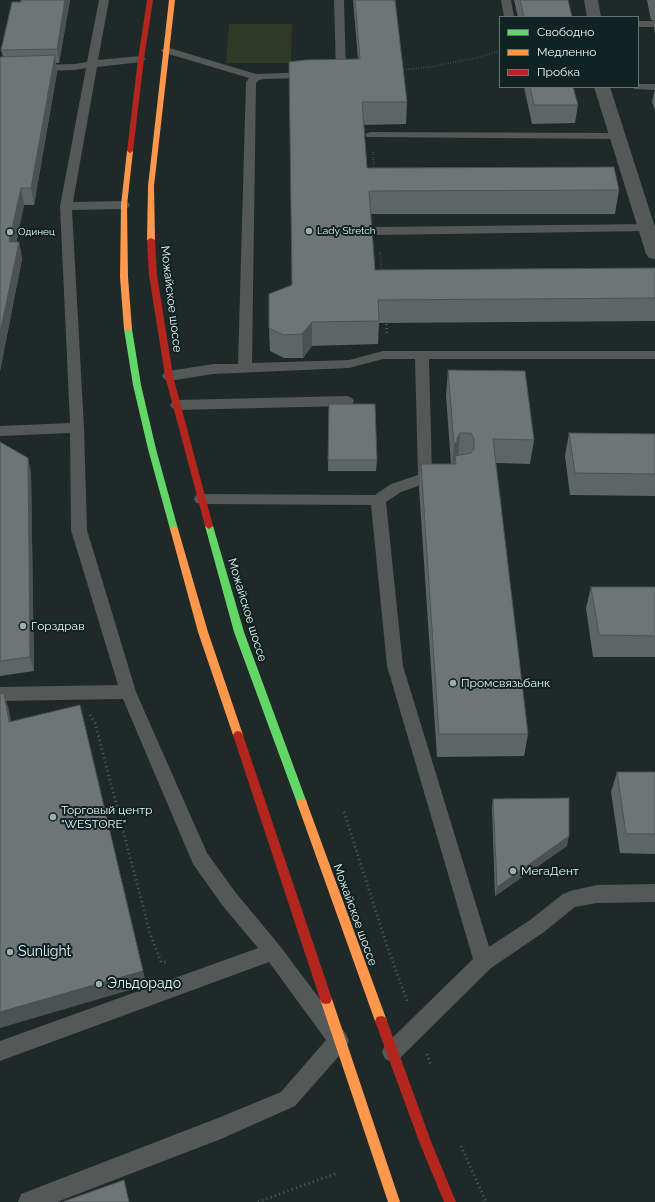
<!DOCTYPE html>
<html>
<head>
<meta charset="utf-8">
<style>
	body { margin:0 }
	#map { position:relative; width:655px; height:1202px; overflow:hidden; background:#1e2928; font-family:Raleway,sans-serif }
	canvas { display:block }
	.legend { position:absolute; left:499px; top:16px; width:140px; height:72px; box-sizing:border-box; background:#102322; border:1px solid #667676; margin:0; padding:5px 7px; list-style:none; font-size:12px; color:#e8f3f3 }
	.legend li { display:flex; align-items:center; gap:8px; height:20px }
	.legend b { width:20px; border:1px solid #667676 }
</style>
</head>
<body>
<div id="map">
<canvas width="655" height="1202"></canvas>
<ul class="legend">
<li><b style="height:5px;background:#63d668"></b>Свободно</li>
<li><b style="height:5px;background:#ff974d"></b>Медленно</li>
<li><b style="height:5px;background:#b3261e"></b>Пробка</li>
</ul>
</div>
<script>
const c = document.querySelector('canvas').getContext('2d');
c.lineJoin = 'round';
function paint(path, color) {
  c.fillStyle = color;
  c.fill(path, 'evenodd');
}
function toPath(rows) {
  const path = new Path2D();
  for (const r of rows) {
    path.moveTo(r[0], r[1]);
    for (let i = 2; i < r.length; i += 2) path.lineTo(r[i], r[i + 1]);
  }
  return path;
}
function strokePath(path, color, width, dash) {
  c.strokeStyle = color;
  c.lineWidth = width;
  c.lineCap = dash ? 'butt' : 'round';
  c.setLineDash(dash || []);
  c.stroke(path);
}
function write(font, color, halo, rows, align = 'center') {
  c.font = font + ' Raleway,sans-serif';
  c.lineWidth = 4;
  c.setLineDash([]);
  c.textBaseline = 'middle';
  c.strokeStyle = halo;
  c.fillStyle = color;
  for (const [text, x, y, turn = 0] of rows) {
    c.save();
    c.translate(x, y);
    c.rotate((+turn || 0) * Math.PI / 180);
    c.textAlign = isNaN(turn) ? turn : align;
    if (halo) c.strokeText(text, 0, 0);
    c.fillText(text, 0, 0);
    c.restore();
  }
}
paint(toPath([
	[229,24,292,24,291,63,226,63]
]), '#303826');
strokePath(toPath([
	[401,70,430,67,475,58,500,51],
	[373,152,374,171],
	[380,252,382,273]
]), '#585c5b', 2, [0.5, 2]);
strokePath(toPath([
	[386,320,387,335]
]), '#585c5b', 2.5, [1, 3]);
strokePath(toPath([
	[90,715,95,723,150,933,161,962,167,962],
	[344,812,386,943,407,1001],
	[427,1054,431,1066],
	[461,1146,486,1202],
	[258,1202,337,1173]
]), '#585c5b', 3, [1, 3.5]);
paint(toPath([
	[99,0,109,0,98,60,141,56,146,59,141,62,97,67,73,202,124,201,128,202,130,205,128,208,124,209,72,210,84,428,87,530,136,692,207,853,236,893,280,946,346,1034,349,1041,346,1048,295,1106,221,1139,57,1202,18,1202,21,1194,218,1118,281,1092,326,1040,269,962,0,1061,0,1041,258,948,222,905,193,864,123,699,0,701,0,687,118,685,71,530,70,433,0,436,0,426,70,423,60,206,86,68,75,70,0,72,0,66,75,64,87,62,99,0],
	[334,0,344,0,346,74,345,76,335,78,330,75,331,73,336,72,334,0],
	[501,0,511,0,514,17,504,17,501,0],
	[638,21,655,21,655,27,638,27,638,21],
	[166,47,256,74,310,72,315,75,310,78,264,79,259,80,256,83,252,363,349,360,383,351,655,351,655,359,429,359,432,472,441,471,446,472,448,476,446,480,424,484,401,492,386,502,403,666,489,947,530,920,563,894,570,891,597,885,655,884,655,902,597,903,575,907,544,932,491,968,399,1059,392,1062,385,1059,382,1052,385,1045,473,959,387,666,371,505,201,504,196,503,194,499,196,495,201,494,375,495,391,484,418,475,415,359,383,359,349,368,213,374,169,381,164,379,162,376,164,373,169,371,213,364,238,364,246,82,249,78,162,52,161,50,166,47],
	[638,84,655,84,655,90,634,89,633,87,638,87,638,84],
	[371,132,617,133,621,134,623,136,621,138,617,139,367,137,365,135,367,133,371,132],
	[646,224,650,225,652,228,650,231,378,235,374,234,372,231,374,228,378,227,646,224],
	[347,396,352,398,354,401,352,404,347,406,177,410,172,408,170,405,172,402,177,400,347,396]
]), '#545856');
paint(toPath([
	[584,0,598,0,601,17,587,17,584,0],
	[594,87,610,87,655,227,655,259,649,258,646,254,594,87]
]), '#545856');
paint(toPath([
	[125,327,128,327,132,329,141,385,156,449,178,529,174,532,170,529,148,449,133,385,124,329,125,327],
	[209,523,213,526,244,632,307,803,306,806,302,807,298,806,297,803,234,632,205,526,209,523]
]), '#63d668');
paint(toPath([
	[169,0,175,0,154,186,155,240,151,242,147,240,148,186,169,0],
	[130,149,133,151,127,205,128,277,132,329,128,331,124,329,120,277,121,205,127,151,130,149],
	[174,526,178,529,208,632,243,735,241,738,238,739,235,738,233,735,198,632,170,529,174,526],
	[302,799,306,800,307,803,387,1021,385,1025,381,1026,377,1025,375,1021,297,803,298,800,302,799],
	[326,994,330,995,332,999,400,1202,388,1202,320,999,322,995,326,994]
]), '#ff974d');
paint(toPath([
	[147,0,153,0,144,59,133,151,130,153,127,151,138,59,147,0],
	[151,238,155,240,157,275,173,376,213,526,209,529,205,526,165,376,149,275,147,240,151,238],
	[238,731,241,732,243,735,332,999,330,1003,326,1004,322,1003,320,999,233,735,235,732,238,731],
	[381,1016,385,1017,387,1021,432,1144,456,1202,444,1202,420,1144,375,1021,377,1017,381,1016]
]), '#b3261e');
paint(toPath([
	[21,0,70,0,59,63,56,63,57,72,34,205,24,205,16,242,19,242,22,259,0,371,3,57,1,50],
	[353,0,395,0,407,102,406,124,364,125,367,168,619,190,615,214,371,214,375,270,655,268,655,321,379,323,378,344,312,346,303,358,284,358,270,351,269,328,292,285,358,59],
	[514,0,568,0,572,17,518,17],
	[647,0,655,0,655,21,651,20],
	[655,21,655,34,654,28],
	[524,87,573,87,578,105,575,123,532,124],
	[655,88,655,110,652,102],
	[448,370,534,440,530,464,496,463,528,734,524,756,437,757,419,488,421,464,451,464,446,395],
	[329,404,377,460,376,471,328,471],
	[569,433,655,434,655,496,570,495,565,456],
	[0,442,28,458,31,473,34,671,0,676],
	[591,587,655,587,655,657,593,657,586,608],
	[617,772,655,772,655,854,620,853,611,792],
	[493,799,567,846,495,896,492,808]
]), '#5e6566');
paint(toPath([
	[65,0,70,0,59,63,57,49],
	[55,55,57,72,34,205,31,188],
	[21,188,24,205,13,260,9,242],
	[19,242,22,259,0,371,0,333],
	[312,322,312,346,303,358,302,334],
	[460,433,458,458,455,456,454,467,452,467,454,443],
	[28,458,31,473,34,671,30,657],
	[4,693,9,710,14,739,9,722],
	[569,836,567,846,495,896,497,887],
	[143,971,147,985,0,1028,0,1012]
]), '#4c5253');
const building = toPath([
	[21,0,65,0,57,49,1,50,12,2,21,2,21,0],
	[355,0,395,0,407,102,362,102,367,168,614,167,619,190,369,191,375,270,655,268,655,298,378,300,379,321,312,322,302,334,283,335,269,328,269,294,292,285,289,62,305,60,360,59,355,0],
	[520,0,568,0,572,17,524,17,520,0],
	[55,55,31,188,21,188,9,242,19,242,0,333,0,57,55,55],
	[530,87,573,87,578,105,534,105,530,87],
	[448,370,525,371,534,440,493,439,528,734,439,734,421,464,456,464,455,456,471,453,474,449,474,439,471,433,460,433,457,438,457,443,454,443,448,370],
	[329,404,375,404,377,460,328,460,329,404],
	[569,433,655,434,655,474,575,473,569,433],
	[0,442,28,458,30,657,0,661,0,442],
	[591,587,655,587,655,636,599,635,591,587],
	[4,693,9,722,80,705,143,971,0,1012,0,694,4,693],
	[617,772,655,772,655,834,626,834,617,772],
	[569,798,569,836,497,887,493,799,569,798],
	[124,1180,129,1202,62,1202,124,1180]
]);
paint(building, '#6d7577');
strokePath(building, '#4c5253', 1);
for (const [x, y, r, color] of [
	[309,231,4,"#a1acac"],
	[10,232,4,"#a1acac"],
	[23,626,4,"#a1acac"],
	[453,683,4,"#a1acac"],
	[53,817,4,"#a1acac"],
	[513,871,4,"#a1acac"],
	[10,952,4,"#a1acac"],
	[99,984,4,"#a1acac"]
]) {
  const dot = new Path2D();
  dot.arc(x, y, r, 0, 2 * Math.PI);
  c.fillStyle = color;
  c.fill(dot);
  strokePath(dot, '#102322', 1.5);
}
write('10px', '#e8f3f3', '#102322', [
	["Lady Stretch",317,231],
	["Одинец",18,232]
], 'left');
write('12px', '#e8f3f3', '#102322', [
	["Можайское шоссе",171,299,83],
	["Можайское шоссе",247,610,73],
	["Можайское шоссе",355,915,70]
]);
write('12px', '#e8f3f3', '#102322', [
	["Горздрав",31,626],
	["Промсвязьбанк",461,683],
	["Торговый центр",61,810],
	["\"WESTORE\"",61,824],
	["МегаДент",521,871]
], 'left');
write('14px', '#e8f3f3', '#102322', [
	["Sunlight",18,952],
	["Эльдорадо",107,984]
], 'left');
</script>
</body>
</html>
